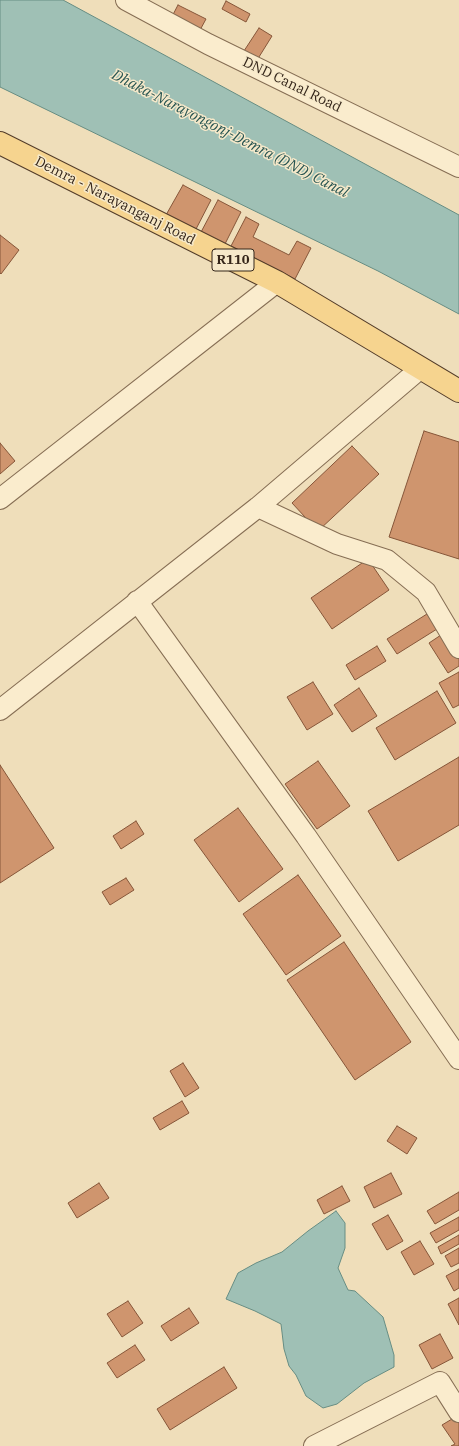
<!DOCTYPE html>
<html>
<head>
<meta charset="utf-8">
<style>
	body { margin:0 }
	canvas { display:block; background:#efdeba }
</style>
</head>
<body>
<canvas width="459" height="1446"></canvas>
<script>
const c = document.querySelector('canvas').getContext('2d');
c.lineJoin = 'round';
function paint(path, color) {
  c.fillStyle = color;
  c.fill(path, 'evenodd');
}
function toPath(rows) {
  const path = new Path2D();
  for (const r of rows) {
    path.moveTo(r[0], r[1]);
    for (let i = 2; i < r.length; i += 2) path.lineTo(r[i], r[i + 1]);
  }
  return path;
}
function strokePath(path, color, width, dash) {
  c.strokeStyle = color;
  c.lineWidth = width;
  c.lineCap = dash ? 'butt' : 'round';
  c.setLineDash(dash || []);
  c.stroke(path);
}
function write(font, color, halo, rows, align = 'center') {
  c.font = font + ' "IBM Plex Serif",serif';
  c.lineWidth = 3;
  c.setLineDash([]);
  c.textBaseline = 'middle';
  c.strokeStyle = halo;
  c.fillStyle = color;
  for (const [text, x, y, turn = 0] of rows) {
    c.save();
    c.translate(x, y);
    c.rotate((+turn || 0) * Math.PI / 180);
    c.textAlign = isNaN(turn) ? turn : align;
    if (halo) c.strokeText(text, 0, 0);
    c.fillText(text, 0, 0);
    c.restore();
  }
}
const water = toPath([
	[0,0,63,0,459,215,459,314,378,271,0,87,0,0],
	[336,1211,345,1223,345,1248,338,1268,348,1290,355,1291,383,1317,394,1355,394,1367,364,1383,337,1404,323,1408,306,1396,296,1375,289,1366,284,1349,281,1324,255,1311,226,1299,238,1273,256,1263,282,1252,308,1231,336,1211]
]);
paint(water, '#9fc0b5');
strokePath(water, '#678d83', 1);
const building = toPath([
	[226,1,250,14,246,22,222,9,226,1],
	[178,5,206,19,193,43,166,28,178,5],
	[259,28,272,36,254,65,240,57,259,28],
	[183,185,211,200,195,231,166,215,183,185],
	[218,200,241,212,224,246,200,234,218,200],
	[246,217,259,224,253,237,289,255,297,241,311,248,295,279,231,246,246,217],
	[0,235,19,250,1,274,0,273,0,235],
	[424,431,459,442,459,559,389,537,424,431],
	[0,443,15,461,0,474,0,443],
	[352,446,379,474,318,531,292,503,352,446],
	[368,559,389,590,332,629,311,598,368,559],
	[427,614,437,629,397,654,387,639,427,614],
	[444,633,459,658,459,666,448,673,429,643,444,633],
	[377,646,386,661,355,680,346,665,377,646],
	[459,672,459,705,453,708,439,683,459,672],
	[313,682,333,714,307,730,287,697,313,682],
	[359,688,377,716,352,732,334,705,359,688],
	[437,691,456,723,395,760,376,728,437,691],
	[459,757,459,825,398,861,368,811,459,757],
	[318,761,350,806,317,829,285,784,318,761],
	[0,765,54,848,0,883,0,765],
	[238,808,283,869,239,902,194,840,238,808],
	[136,821,144,834,121,849,113,836,136,821],
	[298,875,341,936,286,975,243,914,298,875],
	[126,878,134,890,110,905,102,892,126,878],
	[344,942,411,1042,355,1080,287,980,344,942],
	[183,1063,199,1088,185,1097,170,1071,183,1063],
	[182,1101,189,1113,160,1130,153,1118,182,1101],
	[397,1126,417,1138,407,1154,387,1141,397,1126],
	[391,1173,402,1194,374,1208,364,1187,391,1173],
	[99,1183,109,1198,77,1218,68,1203,99,1183],
	[342,1186,350,1201,324,1214,317,1200,342,1186],
	[459,1192,459,1210,435,1224,427,1211,459,1192],
	[388,1215,403,1241,387,1250,372,1224,388,1215],
	[459,1217,459,1230,436,1243,430,1233,459,1217],
	[459,1235,459,1244,441,1254,438,1247,459,1235],
	[420,1241,434,1264,414,1275,401,1252,420,1241],
	[459,1248,459,1263,451,1267,445,1256,459,1248],
	[459,1269,459,1288,454,1291,446,1276,459,1269],
	[459,1298,459,1325,448,1304,459,1298],
	[128,1301,143,1323,122,1337,107,1314,128,1301],
	[189,1308,199,1323,171,1341,161,1326,189,1308],
	[440,1334,453,1358,432,1369,419,1345,440,1334],
	[135,1345,145,1360,117,1378,107,1363,135,1345],
	[224,1367,237,1388,170,1430,157,1409,224,1367],
	[457,1416,459,1420,459,1446,451,1446,455,1444,442,1425,457,1416]
]);
paint(building, '#cf956e');
strokePath(building, '#865639', 1);
const minor = toPath([
	[126,0,208,44,459,167],
	[0,499,277,282],
	[258,507,337,544,387,560,426,592,459,648],
	[137,601,306,836,459,1059],
	[0,710,258,507,421,368],
	[314,1446,440,1382,459,1412]
]);
const major = toPath([
	[0,143,277,282,459,391]
]);
strokePath(minor, '#866e54', 22);
strokePath(major, '#533c29', 24);
strokePath(minor, '#faeccd', 20);
strokePath(major, '#f6d48f', 22);
for (const [x, y, w] of [
	[233,260,42]
]) {
  const box = new Path2D();
  box.roundRect(x - w / 2, y - 11, w, 22, 3);
  c.fillStyle = '#f6e9ca';
  c.fill(box);
  strokePath(box, '#35261a', 1);
}
write('bold 13px', '#35261a', null, [
	["R110",233,260]
]);
write('14px', '#35261a', '#f6e9ca', [
	["DND Canal Road",292,85,26],
	["Demra - Narayanganj Road",115,201,27]
]);
write('italic 15px', '#285552', '#f6e9ca', [
	["Dhaka-Narayongonj-Demra (DND) Canal",230,134,27]
]);
</script>
</body>
</html>
